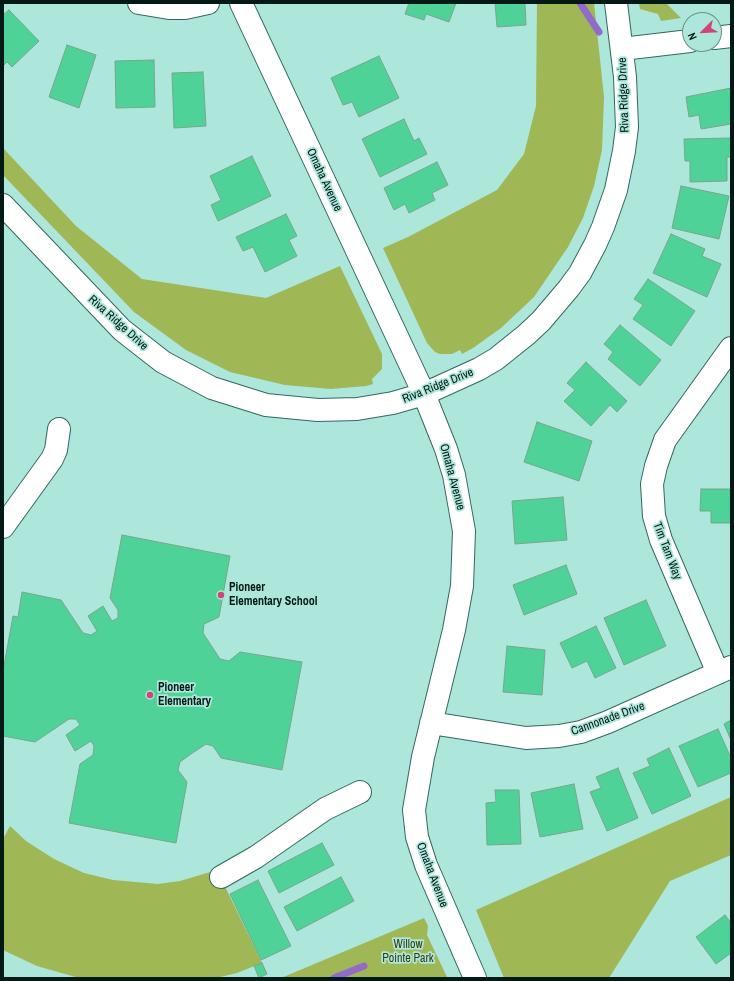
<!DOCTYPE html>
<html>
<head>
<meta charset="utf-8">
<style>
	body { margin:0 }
	#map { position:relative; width:734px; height:981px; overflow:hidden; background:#ade6da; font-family:"Archivo Narrow",sans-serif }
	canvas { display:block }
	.frame { position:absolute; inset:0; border:4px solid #031915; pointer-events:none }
	.north { position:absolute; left:682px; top:12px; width:40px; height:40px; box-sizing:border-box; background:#ade6da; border:1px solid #69948b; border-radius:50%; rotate:246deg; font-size:11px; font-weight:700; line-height:16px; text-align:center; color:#031915 }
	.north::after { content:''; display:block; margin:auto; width:14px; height:18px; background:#d04479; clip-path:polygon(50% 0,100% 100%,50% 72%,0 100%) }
</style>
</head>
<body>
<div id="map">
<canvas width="734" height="981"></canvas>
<div class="frame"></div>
<div class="north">N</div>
</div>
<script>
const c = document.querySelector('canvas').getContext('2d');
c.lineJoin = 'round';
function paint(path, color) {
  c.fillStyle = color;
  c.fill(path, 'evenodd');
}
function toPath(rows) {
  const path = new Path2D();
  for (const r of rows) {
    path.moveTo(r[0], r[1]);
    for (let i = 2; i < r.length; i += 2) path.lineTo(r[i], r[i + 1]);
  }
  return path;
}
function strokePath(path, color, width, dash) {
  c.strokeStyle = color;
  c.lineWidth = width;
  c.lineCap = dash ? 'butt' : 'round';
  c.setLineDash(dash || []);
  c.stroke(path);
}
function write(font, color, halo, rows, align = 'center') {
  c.font = font + ' "Archivo Narrow",sans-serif';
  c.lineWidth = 3.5;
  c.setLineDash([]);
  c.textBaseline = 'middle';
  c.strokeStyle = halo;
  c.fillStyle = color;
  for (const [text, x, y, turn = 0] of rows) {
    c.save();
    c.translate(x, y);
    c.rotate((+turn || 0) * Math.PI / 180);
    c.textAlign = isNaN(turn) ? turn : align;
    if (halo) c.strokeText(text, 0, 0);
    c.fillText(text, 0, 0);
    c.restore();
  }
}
paint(toPath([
	[537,3,594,3,604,97,602,150,594,186,583,218,568,247,534,297,501,328,473,348,462,354,460,350,452,354,440,354,435,352,427,343,383,248,408,237,497,190,524,154,536,106],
	[639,3,666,3,681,18,661,21,658,14,640,9],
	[3,148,76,226,142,279,266,298,340,266,382,354,382,369,372,379,373,384,366,386,331,389,285,385,230,372,186,350,134,312,3,175],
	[731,797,731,855,670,881,609,978,504,978,476,910],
	[10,826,26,841,54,859,84,873,113,880,158,884,180,881,217,870,262,963,237,973,216,978,79,978,37,966,5,951,3,949,3,839],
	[424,918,428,926,427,935,447,977,446,978,281,978]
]), '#9fb755');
strokePath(toPath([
	[580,3,599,32],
	[334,978,364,966]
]), '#926bca', 7);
const building = toPath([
	[409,3,456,3,449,22,426,14,424,20,405,14,409,3],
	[495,3,525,3,526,25,497,27,495,3],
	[9,10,39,41,12,67,7,62,3,66,3,15,9,10],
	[67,45,96,55,79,108,49,97,67,45],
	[379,56,399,98,359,117,352,102,343,105,331,78,379,56],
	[154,60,155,107,116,108,115,61,154,60],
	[203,72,206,126,174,128,172,73,203,72],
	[731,88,731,124,701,129,699,115,689,117,686,97,731,88],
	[404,119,414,141,419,138,427,154,380,177,362,139,404,119],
	[731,138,731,157,727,157,727,181,690,182,690,161,685,161,684,139,731,138],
	[252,156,271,196,218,221,211,205,221,200,210,176,252,156],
	[437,162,448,185,432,193,435,200,409,213,405,204,394,210,384,188,437,162],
	[681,186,729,196,719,239,672,228,681,186],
	[286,214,297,236,289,240,297,256,265,272,253,247,243,251,236,237,286,214],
	[671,234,705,249,702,256,721,264,707,297,653,273,671,234],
	[648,279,695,311,671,346,633,319,643,305,634,299,648,279],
	[620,325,661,360,640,386,608,359,613,352,604,344,620,325],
	[586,362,627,401,617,412,610,405,591,426,564,401,575,390,567,383,586,362],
	[537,422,592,441,579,481,524,462,537,422],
	[701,489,731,489,731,523,711,523,711,511,700,511,701,489],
	[563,497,567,540,515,544,512,501,563,497],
	[122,535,230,556,219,617,204,624,203,633,220,659,229,661,240,652,302,662,282,770,221,758,213,746,206,744,191,754,180,762,178,770,187,782,176,843,69,823,80,764,93,755,94,746,91,741,75,751,66,735,80,725,76,719,69,719,35,742,3,736,3,671,13,616,18,617,22,592,61,600,83,633,91,635,97,631,88,616,103,606,112,621,118,618,118,610,110,598,122,535],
	[566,565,577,594,524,615,513,585,566,565],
	[646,600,666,646,624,665,604,618,646,600],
	[596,626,616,668,595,678,587,661,572,668,560,643,596,626],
	[507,646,545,650,542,695,503,692,507,646],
	[731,720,731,740,724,724,731,720],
	[718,729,731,758,731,773,698,787,679,746,718,729],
	[669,748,691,796,652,814,633,773,650,766,647,759,669,748],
	[618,768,638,818,607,831,590,792,601,788,596,777,618,768],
	[574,784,583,829,540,837,531,793,574,784],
	[495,790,519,790,521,844,487,845,486,803,496,802,495,790],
	[322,843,334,865,279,893,268,871,322,843],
	[341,877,354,901,297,931,284,907,341,877],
	[258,880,291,946,261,960,230,894,258,880],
	[725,915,731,923,731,953,716,964,696,937,725,915],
	[262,963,267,974,259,978,254,966,262,963]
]);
paint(building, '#4ed298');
strokePath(building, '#79a58d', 1);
const minor = toPath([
	[139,3,169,8,185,8,208,3],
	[241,3,424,394,446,449,454,475,464,531,462,586,454,630,423,757,414,810,417,837,426,865,475,978],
	[714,38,731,36],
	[622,49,690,41],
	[3,205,122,330,163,362,212,388,266,405,318,410,357,409,393,403,424,394,479,369,496,359,526,335,541,321,569,288,580,273,595,245,603,227,616,190,624,151,627,127,625,77,616,3],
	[3,527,52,459,56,450,59,429],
	[718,673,661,540,654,516,652,484,656,466,665,440,731,348],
	[431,723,526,738,559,736,581,732,608,722,731,667],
	[221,877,256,857,325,809,360,792]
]);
strokePath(minor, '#33695f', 24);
strokePath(minor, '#fff', 22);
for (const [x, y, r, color] of [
	[221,595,4,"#d04479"],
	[150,695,4,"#d04479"]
]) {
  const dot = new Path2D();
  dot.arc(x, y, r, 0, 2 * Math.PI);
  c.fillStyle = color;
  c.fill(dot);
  strokePath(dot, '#ade6da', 1.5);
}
write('12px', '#031915', '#ade6da', [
	["Riva Ridge Drive",624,95,-92],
	["Omaha Avenue",324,180,65],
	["Riva Ridge Drive",118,323,42],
	["Riva Ridge Drive",438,386,-22],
	["Omaha Avenue",452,477,75],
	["Tim Tam Way",667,551,69],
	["Cannonade Drive",608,719,-20],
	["Omaha Avenue",432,875,69]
]);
write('bold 12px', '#031915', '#ade6da', [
	["Pioneer",229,588],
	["Elementary School",229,602],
	["Pioneer",158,688],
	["Elementary",158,702]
], 'left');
write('12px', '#323c0d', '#ade6da', [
	["Willow",408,945],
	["Pointe Park",408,959]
]);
</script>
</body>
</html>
